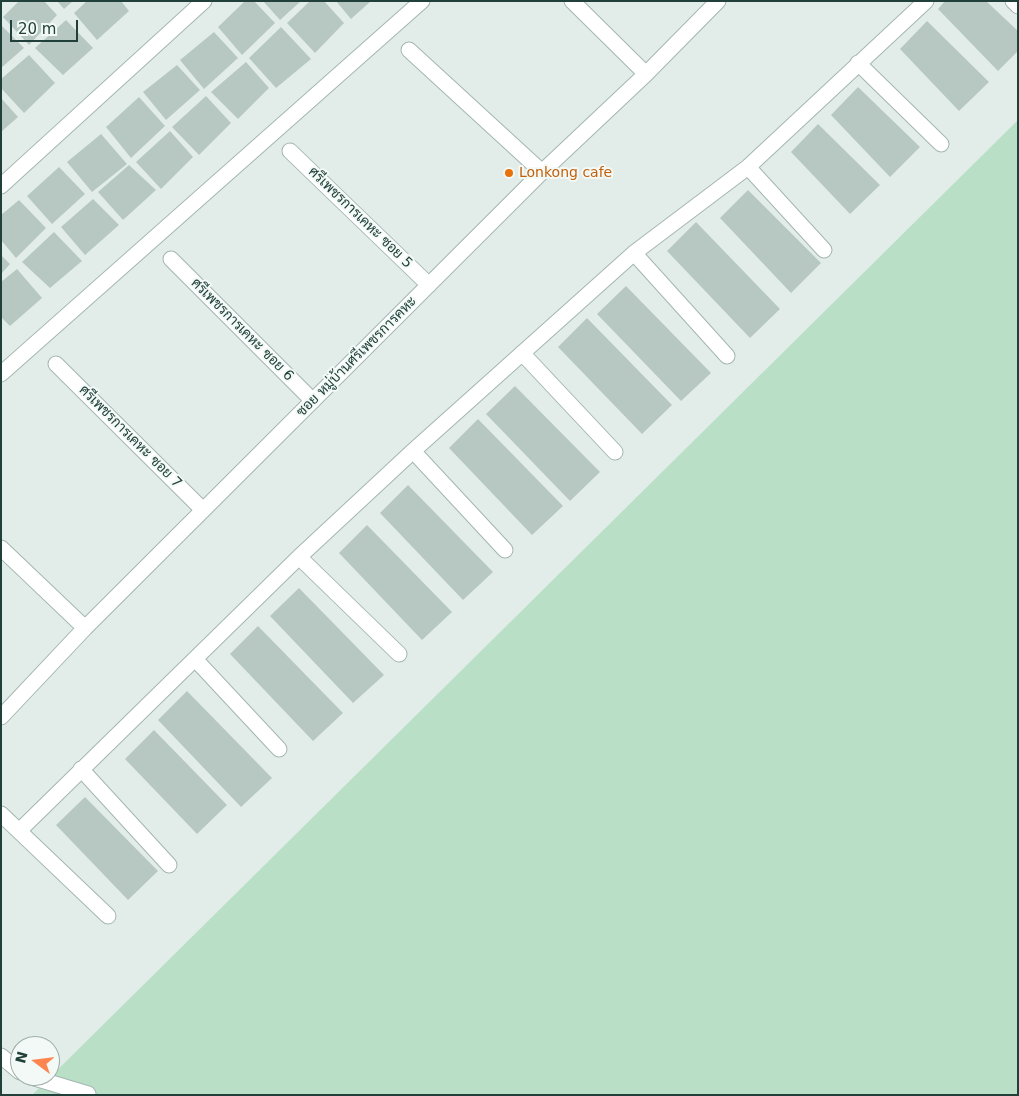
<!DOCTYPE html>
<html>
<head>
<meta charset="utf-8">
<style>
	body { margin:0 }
	#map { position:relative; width:1019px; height:1096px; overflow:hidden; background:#e2ede9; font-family:"DejaVu Sans",sans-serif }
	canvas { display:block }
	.frame { position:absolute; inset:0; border:2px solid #204039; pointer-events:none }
	.north { position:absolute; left:10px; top:1036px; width:50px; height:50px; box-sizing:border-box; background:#f3f9f6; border:1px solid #9fafaa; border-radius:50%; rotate:285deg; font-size:14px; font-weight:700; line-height:20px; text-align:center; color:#204039 }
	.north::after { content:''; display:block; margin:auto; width:18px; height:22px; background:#fd8650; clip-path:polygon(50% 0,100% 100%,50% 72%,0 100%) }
	.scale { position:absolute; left:10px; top:20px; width:68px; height:22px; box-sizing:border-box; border:2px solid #204039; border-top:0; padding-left:6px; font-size:15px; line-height:18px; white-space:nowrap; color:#204039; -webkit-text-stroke:4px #f3f9f6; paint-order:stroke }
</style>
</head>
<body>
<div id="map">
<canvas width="1019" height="1096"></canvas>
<div class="frame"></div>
<div class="north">N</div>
<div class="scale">20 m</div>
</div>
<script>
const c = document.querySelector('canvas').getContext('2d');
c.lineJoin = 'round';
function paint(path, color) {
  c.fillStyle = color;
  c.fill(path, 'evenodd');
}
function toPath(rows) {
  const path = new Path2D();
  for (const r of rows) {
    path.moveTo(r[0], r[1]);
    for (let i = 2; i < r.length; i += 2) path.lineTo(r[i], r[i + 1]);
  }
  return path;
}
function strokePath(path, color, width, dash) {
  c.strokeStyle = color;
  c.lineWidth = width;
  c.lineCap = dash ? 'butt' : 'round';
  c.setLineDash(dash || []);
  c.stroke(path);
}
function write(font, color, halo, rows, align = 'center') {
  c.font = font + ' "DejaVu Sans",Sarabun,sans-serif';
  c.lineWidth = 4;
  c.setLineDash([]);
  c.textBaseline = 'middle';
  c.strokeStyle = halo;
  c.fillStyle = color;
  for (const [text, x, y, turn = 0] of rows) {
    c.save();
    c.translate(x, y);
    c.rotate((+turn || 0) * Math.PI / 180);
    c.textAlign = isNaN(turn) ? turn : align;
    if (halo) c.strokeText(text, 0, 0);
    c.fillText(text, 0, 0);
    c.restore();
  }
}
paint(toPath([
	[1018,120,1018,1095,32,1095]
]), '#b9e0c6');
paint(toPath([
	[19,1,44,1,57,15,29,45,3,17],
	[57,1,73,1,64,9],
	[87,1,121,1,129,11,97,40,74,13],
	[245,1,254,1,275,23,242,55,218,27],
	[263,1,301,1,280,20],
	[310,1,324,1,344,23,315,53,287,23],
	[336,1,371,1,351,19],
	[945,1,986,1,1018,31,1018,51,998,71,938,9],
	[66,20,93,48,63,75,35,48],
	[927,21,989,82,959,111,900,49],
	[1,25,24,48,1,68],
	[281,27,311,59,276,88,249,58],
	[214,32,238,58,204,89,180,60],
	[29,55,55,83,24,113,1,88,1,79],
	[246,62,269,88,238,119,211,92],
	[177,65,200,90,166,120,143,92],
	[858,87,920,147,890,177,831,115],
	[206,96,231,123,199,155,172,127],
	[139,97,165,126,131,158,106,127],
	[1,98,18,117,1,132],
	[818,124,880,185,850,214,791,152],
	[170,131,193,157,161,189,136,162],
	[101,134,127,164,92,192,67,162],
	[129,165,156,190,123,220,98,192],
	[59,167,85,194,52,224,27,196],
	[748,190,821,263,791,293,720,218],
	[93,199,119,225,85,255,61,227],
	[19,200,46,228,16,258,1,240,1,215],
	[696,222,780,309,750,338,667,251],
	[54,232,82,261,50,288,22,262],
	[1,255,10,264,1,274],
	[17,269,42,298,10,326,1,317,1,282],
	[626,286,711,373,681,401,597,314],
	[587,318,672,405,642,434,558,347],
	[515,386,600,472,570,501,486,414],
	[478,419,563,506,532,535,449,448],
	[408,485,493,572,463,600,380,513],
	[367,525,452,612,422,640,339,553],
	[299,588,384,675,353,703,270,616],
	[258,626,343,713,313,741,230,654],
	[187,691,272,778,241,807,158,720],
	[154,730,227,805,197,834,125,759],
	[85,797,158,871,128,900,56,825]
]), '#b7c8c2');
const minor = toPath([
	[572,1,646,74],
	[1013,1,1018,6],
	[409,50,542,172],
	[858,63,941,144],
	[290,151,429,285],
	[748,167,824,250],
	[1,186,204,1],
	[634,253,727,356],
	[171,259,313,401],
	[522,353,615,452],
	[56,364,203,510],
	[1,374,422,1],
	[413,451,505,550],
	[1,548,85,628],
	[299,557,399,654],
	[195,659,279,749],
	[1,717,85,628,542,172,646,74,718,1],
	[81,769,169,865],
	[1,814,108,916],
	[19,831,299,557,413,451,634,253,748,167,926,1],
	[1,1056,20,1072],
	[28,1076,88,1094]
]);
strokePath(minor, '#a4b6b1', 17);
strokePath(minor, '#fff', 15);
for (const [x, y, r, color] of [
	[509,173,5,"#e8710a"]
]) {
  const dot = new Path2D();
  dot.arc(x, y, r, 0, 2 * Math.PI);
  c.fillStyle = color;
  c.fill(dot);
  strokePath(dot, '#f3f9f6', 2);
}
write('14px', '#c56008', '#f3f9f6', [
	["Lonkong cafe",519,173]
], 'left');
write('14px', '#204039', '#f3f9f6', [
	["ศรีเพชรการเคหะ ซอย 5",360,218,44],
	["ศรีเพชรการเคหะ ซอย 6",242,330,45],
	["ซอย หมู่บ้านศรีเพชรการคหะ",357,357,-45],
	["ศรีเพชรการเคหะ ซอย 7",130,437,45]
]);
</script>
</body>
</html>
